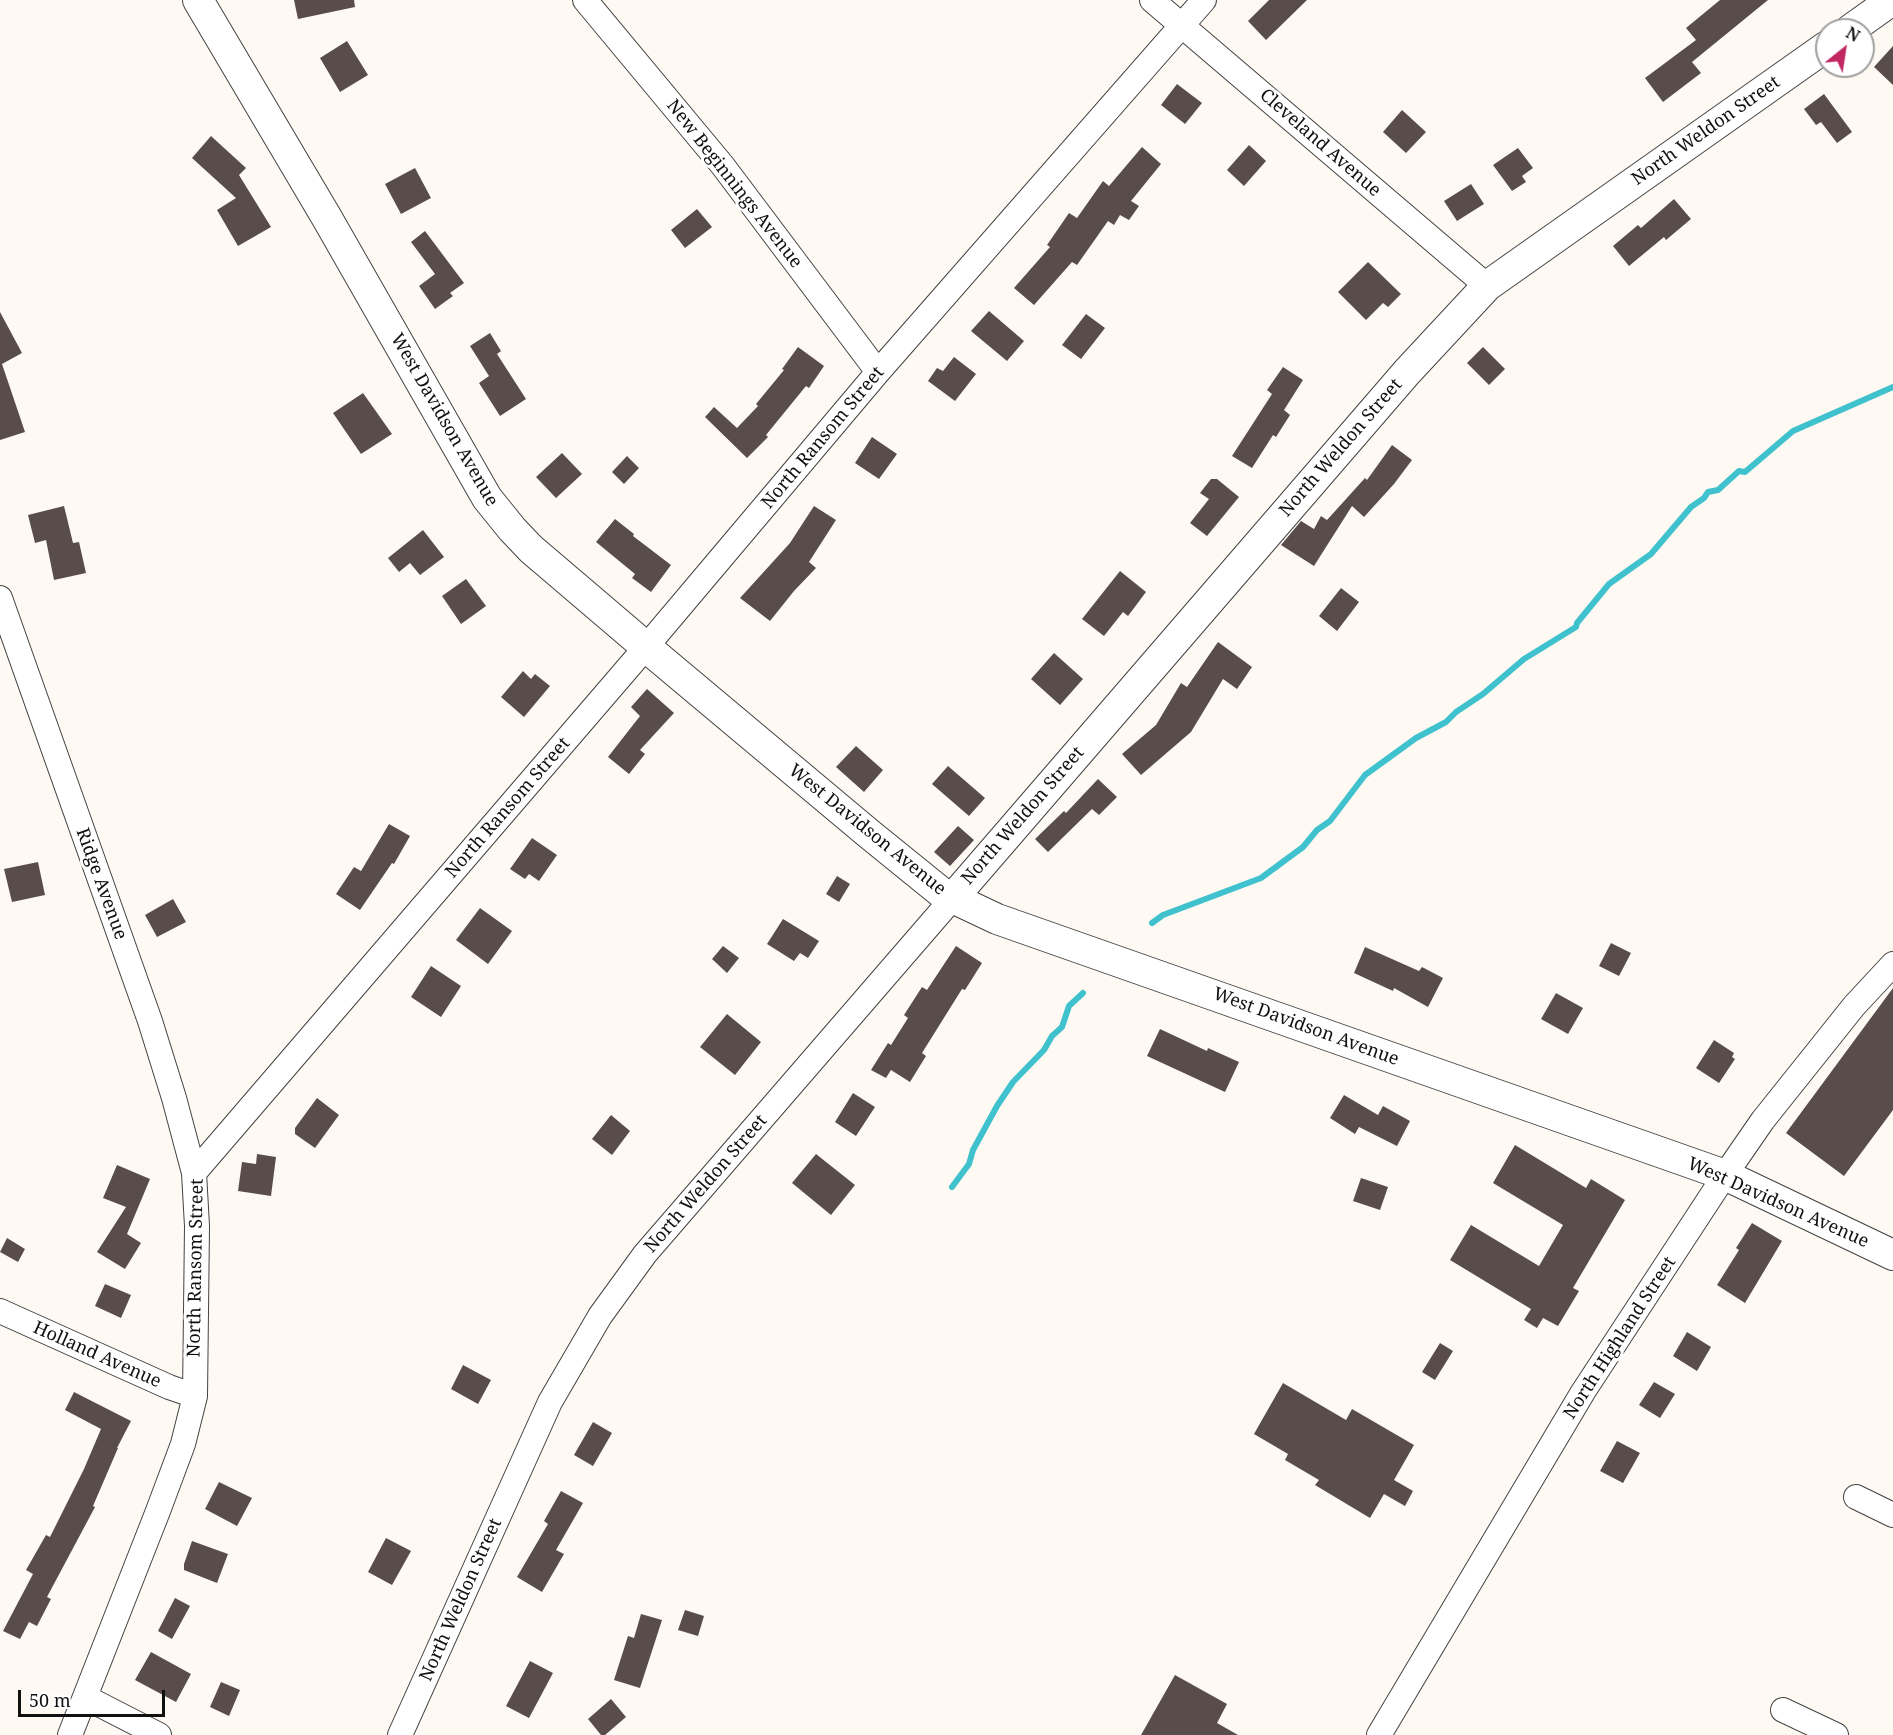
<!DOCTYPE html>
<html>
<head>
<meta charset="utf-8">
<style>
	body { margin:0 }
	#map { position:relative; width:1893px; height:1735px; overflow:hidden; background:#fff9f3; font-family:"Noto Serif",serif }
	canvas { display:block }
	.north { position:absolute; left:1815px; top:18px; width:60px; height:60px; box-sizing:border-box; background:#fff; border:2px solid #9f9f9f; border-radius:50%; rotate:30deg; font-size:16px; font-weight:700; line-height:24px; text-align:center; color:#101010 }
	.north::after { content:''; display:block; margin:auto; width:21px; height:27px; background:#c12760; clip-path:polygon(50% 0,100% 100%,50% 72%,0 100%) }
	.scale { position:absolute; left:18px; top:1690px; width:147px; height:27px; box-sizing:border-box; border:3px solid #101010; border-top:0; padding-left:8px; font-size:18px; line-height:21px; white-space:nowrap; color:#101010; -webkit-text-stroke:4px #fff; paint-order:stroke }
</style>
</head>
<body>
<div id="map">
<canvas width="1893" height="1735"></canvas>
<div class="north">N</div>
<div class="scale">50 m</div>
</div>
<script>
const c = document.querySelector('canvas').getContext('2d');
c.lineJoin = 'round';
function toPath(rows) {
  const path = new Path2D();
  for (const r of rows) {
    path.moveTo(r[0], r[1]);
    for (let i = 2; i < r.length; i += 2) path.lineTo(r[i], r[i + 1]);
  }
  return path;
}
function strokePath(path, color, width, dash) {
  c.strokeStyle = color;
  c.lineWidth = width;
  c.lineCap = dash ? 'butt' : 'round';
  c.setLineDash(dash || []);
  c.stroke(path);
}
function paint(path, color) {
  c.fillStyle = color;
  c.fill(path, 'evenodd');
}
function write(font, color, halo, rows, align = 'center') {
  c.font = font + ' "Noto Serif",serif';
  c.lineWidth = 6;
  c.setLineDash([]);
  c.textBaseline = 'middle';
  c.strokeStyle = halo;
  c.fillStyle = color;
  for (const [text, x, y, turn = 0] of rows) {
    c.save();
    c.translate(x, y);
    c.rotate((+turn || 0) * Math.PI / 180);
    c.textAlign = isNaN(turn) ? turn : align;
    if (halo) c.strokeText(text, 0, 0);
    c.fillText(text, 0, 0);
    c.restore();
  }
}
strokePath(toPath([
	[1152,923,1163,915,1261,878,1303,847,1317,830,1330,821,1365,775,1416,738,1446,722,1456,712,1483,694,1524,659,1576,627,1577,623,1609,584,1651,554,1691,507,1704,498,1708,492,1718,490,1739,471,1745,472,1793,431,1893,387],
	[952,1187,969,1164,973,1150,997,1106,1013,1082,1044,1050,1052,1036,1062,1027,1069,1006,1083,993]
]), '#3fc2cd', 6);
paint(toPath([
	[294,0,354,0,355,7,298,19],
	[1269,0,1307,0,1266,40,1248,21],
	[1720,0,1768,0,1692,62,1701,73,1663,102,1645,78,1696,40,1686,28],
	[347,41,368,75,340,92,320,58],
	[1893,46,1893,85,1874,67],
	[1177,84,1202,103,1185,124,1161,105],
	[1824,94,1852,132,1837,143,1821,122,1816,125,1804,109],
	[1402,110,1426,132,1406,153,1383,132],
	[211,136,246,168,239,175,271,227,238,246,217,210,236,198,192,158],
	[1249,145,1266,161,1244,186,1227,170],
	[1142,147,1161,164,1131,201,1139,206,1129,220,1120,215,1114,225,1108,221,1077,265,1072,262,1034,305,1014,288,1050,247,1047,245,1069,213,1077,218,1103,181,1109,186],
	[1518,148,1533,168,1522,176,1526,182,1512,191,1493,165],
	[415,168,431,198,401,214,385,184],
	[1471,184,1484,204,1457,221,1444,201],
	[1674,199,1691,219,1666,240,1664,237,1629,266,1613,246,1638,225,1641,228],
	[697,209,712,227,685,248,671,230],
	[425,231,464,283,450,293,453,296,435,309,419,286,435,274,411,242],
	[1368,262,1401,294,1388,307,1383,303,1366,320,1338,292],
	[989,311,1024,341,1007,361,971,331],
	[0,312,22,353,2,364,25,432,0,440],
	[1086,314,1105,328,1081,359,1062,345],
	[490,333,501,351,497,354,526,399,500,416,479,383,489,376,470,346],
	[798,347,824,366,809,388,806,386,766,435,768,437,747,458,705,417,714,407,737,428,758,406,756,404,784,370,782,369],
	[1483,347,1505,369,1489,385,1467,363],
	[954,357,976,374,955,401,928,381,937,368,943,371],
	[1283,367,1303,380,1284,410,1290,415,1276,437,1273,435,1252,468,1232,456,1272,394,1267,390],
	[363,393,392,434,361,454,333,413],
	[872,437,897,454,879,479,855,463],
	[1392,445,1412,460,1394,484,1364,517,1352,506,1314,566,1281,545,1301,521,1314,529,1321,516,1327,520,1365,478,1367,480],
	[562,453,582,474,556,498,536,477],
	[627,456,639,468,624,484,612,472],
	[1211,479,1217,479,1239,497,1207,536,1190,523,1209,499,1200,493],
	[64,506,73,543,79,542,86,573,54,580,46,540,35,543,28,515],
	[814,506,836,520,809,562,816,568,794,591,770,621,740,598,790,543],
	[615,519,634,534,633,536,671,565,651,592,632,578,635,574,596,542],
	[423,530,444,557,420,575,410,563,399,572,388,558],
	[1120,571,1146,592,1128,616,1123,612,1104,636,1082,619],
	[466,579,486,606,461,624,442,596],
	[1341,588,1359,602,1337,631,1319,616],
	[1218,642,1252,667,1237,689,1223,679,1191,732,1141,775,1122,754,1156,725,1181,683,1187,687],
	[1054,653,1083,679,1060,705,1031,679],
	[523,671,531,679,535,674,550,686,524,717,501,697],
	[647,689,674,713,640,750,645,754,629,774,608,757,640,716,631,707],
	[856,746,883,770,864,792,836,767],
	[948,766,985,798,969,816,932,784],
	[1098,779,1117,797,1099,815,1092,809,1048,852,1035,839,1064,811,1066,813],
	[389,824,410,836,394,864,392,863,360,910,336,894,354,867,361,871],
	[958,826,974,840,950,866,934,852],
	[532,838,557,855,539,881,529,874,525,879,510,869],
	[38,862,45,895,12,902,4,869],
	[837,876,850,884,839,902,826,894],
	[173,899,186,922,157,937,145,915],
	[480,908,512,931,488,964,456,940],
	[783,919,819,941,808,958,800,953,794,961,767,944],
	[1611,943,1631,953,1619,976,1599,966],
	[723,946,739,958,727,973,712,959],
	[956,946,982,963,965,990,962,989,922,1053,926,1056,910,1082,891,1070,886,1078,871,1070,888,1043,891,1045,908,1018,904,1015,922,987,927,990],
	[1365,947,1419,971,1422,967,1443,978,1428,1007,1394,988,1393,991,1354,973],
	[431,966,461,986,441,1017,411,997],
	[1893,988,1893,1110,1844,1176,1786,1133],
	[1556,993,1583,1008,1568,1034,1541,1019],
	[727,1014,761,1042,735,1075,700,1047],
	[1160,1029,1207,1051,1208,1048,1239,1062,1225,1092,1147,1056],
	[1714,1040,1734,1053,1732,1057,1735,1059,1719,1083,1696,1068],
	[853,1093,875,1107,856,1136,835,1122],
	[1344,1095,1378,1115,1383,1106,1410,1121,1397,1146,1359,1127,1355,1134,1330,1118],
	[317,1098,339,1115,315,1148,295,1134,295,1128],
	[611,1115,630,1131,612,1155,592,1139],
	[1515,1145,1586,1188,1591,1179,1625,1200,1573,1288,1579,1291,1558,1326,1543,1318,1537,1328,1524,1320,1531,1309,1450,1260,1471,1225,1539,1266,1563,1225,1493,1183],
	[257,1154,276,1157,271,1196,238,1191,242,1162,256,1164],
	[816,1154,855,1185,831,1215,792,1183],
	[117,1165,150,1179,127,1234,141,1243,125,1269,97,1252,126,1207,103,1198],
	[1361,1178,1388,1187,1380,1210,1353,1201],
	[1752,1223,1782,1241,1745,1303,1717,1285,1739,1250,1736,1248],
	[7,1238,25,1249,18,1262,0,1252],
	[105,1284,131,1295,121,1318,95,1306],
	[1687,1332,1711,1347,1697,1371,1673,1356],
	[1440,1343,1453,1351,1435,1380,1422,1372],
	[463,1365,491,1380,478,1404,451,1389],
	[1654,1382,1675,1394,1660,1418,1639,1405],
	[1283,1383,1346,1420,1352,1409,1414,1445,1394,1480,1413,1491,1405,1506,1384,1494,1370,1518,1315,1485,1319,1480,1285,1460,1288,1454,1254,1434],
	[74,1392,131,1421,117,1448,118,1448,93,1506,95,1507,47,1597,51,1599,37,1626,29,1622,20,1639,3,1631,33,1574,26,1570,46,1535,50,1537,84,1469,101,1429,65,1410],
	[593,1422,612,1433,593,1466,574,1455],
	[1617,1441,1640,1453,1623,1483,1600,1471],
	[219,1482,252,1498,237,1526,205,1509],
	[561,1491,583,1503,556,1550,564,1554,542,1592,517,1577,548,1524,544,1521],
	[386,1538,411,1551,392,1585,368,1572],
	[192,1541,228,1554,217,1583,184,1570,184,1564],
	[175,1598,190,1606,172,1639,158,1631],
	[685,1610,704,1616,698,1636,678,1630],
	[641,1614,662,1620,640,1688,614,1680,628,1636,634,1638],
	[151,1652,191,1674,176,1702,135,1680],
	[530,1661,553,1673,529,1718,506,1706],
	[1175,1675,1227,1704,1217,1723,1238,1735,1141,1735],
	[221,1682,240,1690,229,1716,210,1707],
	[611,1699,626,1717,605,1735,601,1735,588,1719]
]), '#594d4c');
const minor = toPath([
	[585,0,723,166,878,372],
	[1152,0,1487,286],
	[0,598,150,1021,174,1098,194,1173],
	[0,1311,169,1387,195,1396],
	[1856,1497,1893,1515],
	[85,1697,159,1735],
	[1783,1710,1836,1735],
	[70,1735,158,1511,183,1444,195,1396,197,1226,194,1173,646,647,878,372,1204,0],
	[400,1735,550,1402,600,1316,645,1254,952,899],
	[1379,1735,1583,1392,1725,1175,1763,1120,1854,1006,1893,964]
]);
const tertiary = toPath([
	[198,0,327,218,487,498,512,529,531,549,646,647,868,833,942,893,997,919,1725,1175,1893,1255],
	[1850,30,1892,0],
	[952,899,1407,372,1487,286,1827,46]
]);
strokePath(minor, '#434343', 26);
strokePath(tertiary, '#434343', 32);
strokePath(minor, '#fff', 24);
strokePath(tertiary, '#fff', 30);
write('18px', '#101010', '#fff', [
	["North Weldon Street",1706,131,-35],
	["Cleveland Avenue",1320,143,41],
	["New Beginnings Avenue",734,184,52],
	["West Davidson Avenue",444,420,60],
	["North Ransom Street",823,438,-50],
	["North Weldon Street",1341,448,-49],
	["North Ransom Street",508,808,-49],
	["North Weldon Street",1023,816,-49],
	["West Davidson Avenue",867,830,39],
	["Ridge Avenue",101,884,70],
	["West Davidson Avenue",1306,1027,20],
	["North Weldon Street",706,1184,-49],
	["West Davidson Avenue",1778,1203,24],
	["North Ransom Street",196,1268,-89],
	["North Highland Street",1620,1338,-57],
	["Holland Avenue",97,1355,24],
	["North Weldon Street",461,1600,-66]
]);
</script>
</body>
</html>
